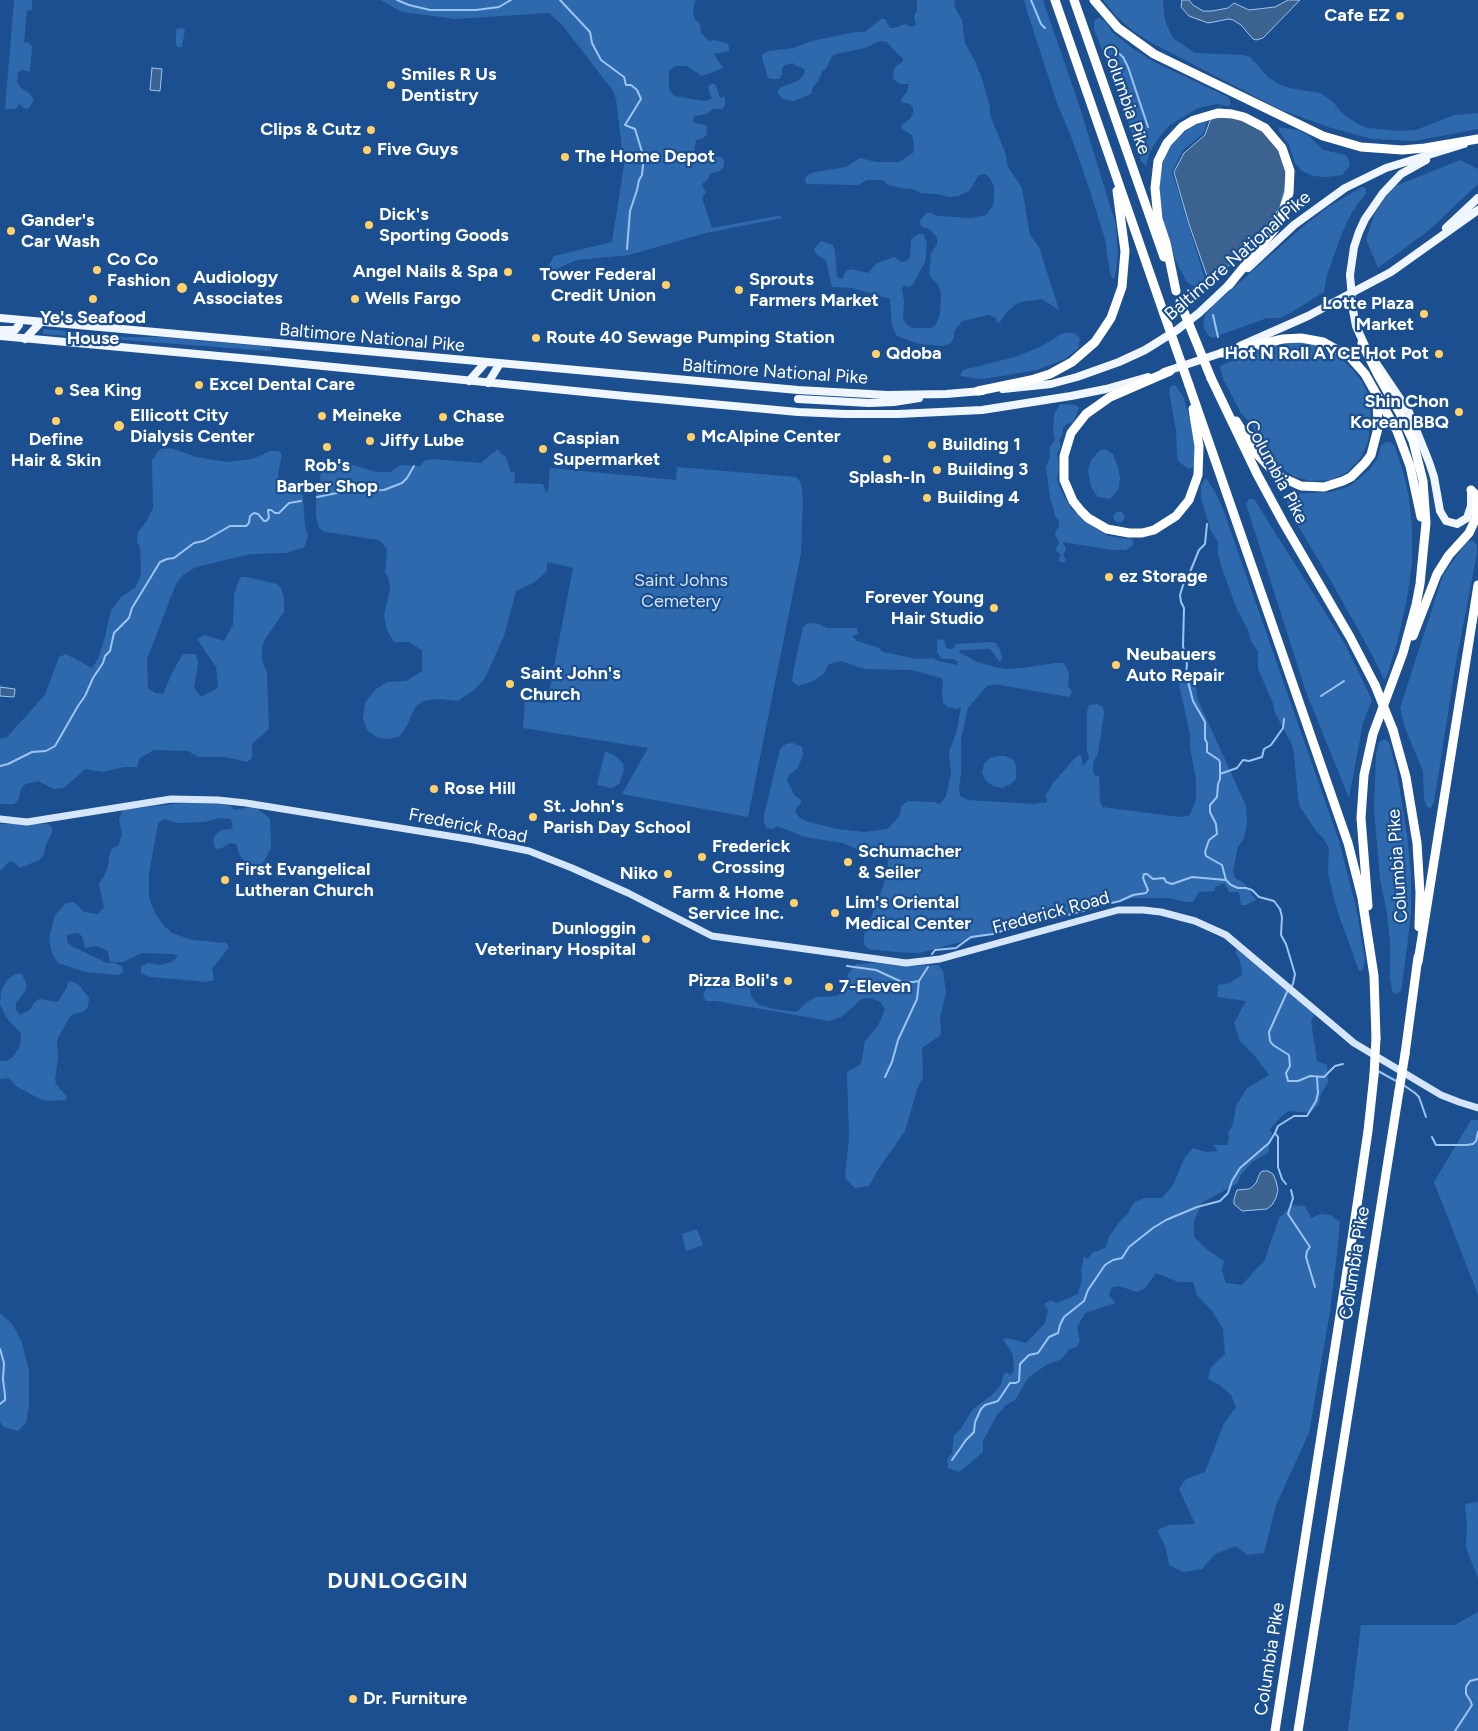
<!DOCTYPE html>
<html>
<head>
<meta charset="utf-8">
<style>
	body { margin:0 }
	canvas { display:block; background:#1b4f8f }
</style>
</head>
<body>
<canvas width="1478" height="1731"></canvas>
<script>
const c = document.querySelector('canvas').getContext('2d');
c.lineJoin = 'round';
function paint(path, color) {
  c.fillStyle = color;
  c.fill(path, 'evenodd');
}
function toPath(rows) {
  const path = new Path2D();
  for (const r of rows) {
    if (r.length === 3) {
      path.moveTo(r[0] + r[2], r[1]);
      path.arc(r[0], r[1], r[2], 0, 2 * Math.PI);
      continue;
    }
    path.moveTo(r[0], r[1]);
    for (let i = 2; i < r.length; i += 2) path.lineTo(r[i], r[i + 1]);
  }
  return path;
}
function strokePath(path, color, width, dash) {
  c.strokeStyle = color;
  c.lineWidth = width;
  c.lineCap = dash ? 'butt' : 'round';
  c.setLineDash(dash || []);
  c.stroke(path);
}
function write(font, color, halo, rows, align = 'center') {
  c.font = font + ' Figtree,sans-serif';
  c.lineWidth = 4.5;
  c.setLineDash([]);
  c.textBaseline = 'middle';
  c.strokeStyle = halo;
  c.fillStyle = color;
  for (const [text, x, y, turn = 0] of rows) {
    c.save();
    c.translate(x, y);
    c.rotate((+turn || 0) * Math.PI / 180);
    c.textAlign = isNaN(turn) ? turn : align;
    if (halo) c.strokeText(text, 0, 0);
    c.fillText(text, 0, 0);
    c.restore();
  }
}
paint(toPath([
	[14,0,32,0,32,10,27,11,24,42,28,43,32,46,30,72,22,70,18,72,17,82,22,89,29,93,34,100,29,108,25,109,19,104,16,109,5,109],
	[380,0,696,0,694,5,693,13,695,19,700,24,701,32,708,41,714,40,727,43,729,47,729,51,714,54,723,68,702,76,687,66,675,66,669,71,669,90,675,96,704,101,712,99,708,87,712,83,716,85,720,98,725,96,725,105,723,109,713,109,706,114,695,116,693,119,694,123,706,125,707,129,706,136,701,139,696,140,694,154,698,159,706,162,715,157,721,157,724,160,724,166,720,171,710,174,708,179,702,184,706,193,702,198,712,228,777,216,780,216,782,218,706,233,629,255,577,260,552,271,549,270,549,265,554,256,612,242,624,165,616,99,613,91,563,26,549,13,456,19,402,12],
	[917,0,954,0,955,8,962,20,965,43,975,61,983,82,990,107,990,115,1005,152,1008,167,1022,188,1030,235,1039,247,1059,310,1042,299,1021,302,1016,304,1006,313,1000,322,997,323,996,318,989,315,962,321,954,331,954,337,950,344,942,346,920,344,897,336,892,326,890,299,852,288,832,287,826,260,817,255,814,249,821,241,833,245,835,251,837,277,842,279,846,271,851,269,868,273,877,263,883,261,894,257,902,262,907,261,910,257,911,239,918,234,923,234,927,243,925,262,913,284,910,287,904,286,902,288,904,302,903,318,906,324,912,328,931,328,936,324,940,315,941,293,938,284,934,281,929,274,931,254,937,244,937,238,931,230,921,226,920,221,926,213,931,213,937,216,971,218,986,215,993,206,994,200,994,187,991,180,986,174,979,175,970,190,959,196,949,197,936,194,921,193,913,189,901,188,888,185,883,180,867,180,858,185,807,184,805,180,806,176,811,173,846,167,860,158,876,162,899,162,913,153,914,145,912,135,902,129,901,126,910,119,913,113,913,107,910,104,901,102,901,99,907,92,909,84,899,84,893,78,894,68,903,61,903,58,898,54,887,42,880,41,865,48,836,54,832,56,826,69,823,70,818,81,813,87,811,94,794,101,783,99,778,93,778,90,781,87,798,81,804,74,805,71,803,68,796,66,793,63,785,65,782,68,782,74,779,79,774,79,768,78,763,61,762,55,768,51,793,48,812,41,855,32,865,32,881,19,885,19,890,28,894,28,905,24,911,27,916,25,914,16,917,11],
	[1024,0,1043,0,1079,105,1116,225,1118,254,1116,271,1114,280,1110,274,1105,239,1090,191,1072,139,1057,103,1027,11],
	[1103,0,1163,0,1165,21,1173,38,1195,53,1244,55,1250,57,1268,77,1277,83,1289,88,1320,93,1333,102,1341,112,1356,123,1368,128,1400,131,1416,130,1454,115,1478,113,1478,129,1414,141,1372,139,1328,127,1279,109,1152,43,1133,31,1116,16],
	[1100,18,1106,22,1112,32,1132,48,1154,62,1228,97,1231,103,1228,106,1217,104,1198,108,1170,125,1159,137,1150,152,1146,166,1141,161,1121,100,1094,29,1094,22,1096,19],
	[178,28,183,28,185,30,182,47,178,47,176,45,176,30],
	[1208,119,1204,133,1183,150,1172,172,1205,279,1199,287,1193,286,1187,282,1176,261,1163,224,1160,199,1160,173,1167,150,1177,137,1195,125],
	[1278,127,1298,130,1308,135,1323,150,1346,155,1350,163,1348,168,1342,175,1326,177,1313,176,1302,171,1295,163,1289,145,1279,131],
	[1460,160,1478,169,1478,184,1428,231,1378,268,1366,239,1375,213,1393,187],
	[1362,187,1366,188,1366,193,1352,212,1342,233,1327,275,1324,292,1292,312,1281,318,1267,318,1212,338,1208,335,1203,326,1205,315,1216,303,1306,224,1328,207],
	[43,329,126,337,160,337,271,347,271,351,43,334],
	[1063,333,1074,333,1080,338,1078,349,1065,359,1036,370,1003,376,982,379,960,376,963,370,1015,357,1040,347],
	[1301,342,1323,346,1334,352,1353,370,1363,383,1368,394,1371,414,1368,442,1360,459,1346,473,1331,480,1312,481,1295,477,1274,463,1259,444,1252,425,1241,413,1231,394,1223,379,1220,366,1266,347],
	[1175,385,1183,396,1192,426,1195,444,1195,462,1193,467,1189,469,1179,462,1177,456,1176,431,1169,390,1171,386],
	[1060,404,1075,405,1079,408,1073,423,1067,424,1063,428,1063,433,1059,440,1061,446,1057,454,1059,469,1057,479,1059,486,1071,508,1084,521,1108,536,1131,539,1133,541,1133,545,1126,550,1111,550,1063,542,1066,549,1063,555,1066,559,1064,563,1059,561,1059,557,1061,555,1055,550,1059,543,1055,534,1056,530,1059,527,1059,521,1055,515,1050,497,1046,468,1050,456,1049,450,1050,446,1055,440,1053,431,1054,415],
	[1386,442,1391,442,1395,447,1404,475,1409,498,1412,527,1412,563,1407,599,1397,643,1387,676,1384,679,1370,651,1331,581,1287,507,1288,498,1291,494,1331,492,1350,486,1368,471,1377,459,1381,446],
	[171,448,196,457,226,462,252,459,271,451,278,451,282,454,278,474,280,484,287,491,296,491,301,493,303,497,305,526,308,535,305,547,286,553,251,554,196,567,184,574,176,584,147,659,148,688,155,693,163,694,173,671,183,654,196,654,198,663,194,688,201,697,218,688,216,667,197,639,204,635,224,641,233,625,234,595,239,580,241,577,246,577,277,584,281,588,284,598,284,612,265,639,262,647,262,660,267,673,269,729,252,744,252,758,247,762,225,757,198,757,188,751,154,750,140,758,137,767,124,767,102,772,85,769,64,788,54,789,38,781,26,784,22,787,18,800,14,804,0,804,0,739,7,737,45,695,59,657,66,654,92,668,98,659,105,637,111,610,121,597,135,588,141,575,140,548,137,541,138,532,146,522,153,508,152,460,160,449],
	[498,449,501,454,506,457,511,473,515,472,514,483,543,484,546,493,548,490,550,468,676,480,677,467,796,477,801,483,803,499,801,553,748,817,622,794,648,748,523,728,525,701,547,703,573,568,547,562,547,571,535,582,516,591,504,636,485,678,474,690,458,701,438,699,423,701,415,707,407,726,399,737,386,739,376,737,367,730,363,719,365,703,375,690,387,682,406,681,422,671,422,650,408,642,394,642,387,630,384,616,390,589,389,580,385,572,387,549,379,540,325,532,319,528,316,516,316,487,320,482,321,470,328,464,353,465,376,472,390,472,401,465,420,466,424,461,434,459,481,463],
	[1105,449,1113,454,1118,467,1120,478,1119,488,1110,499,1098,497,1091,487,1088,471,1091,460,1099,451],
	[1206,478,1215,492,1223,509,1339,841,1356,907,1365,960,1363,970,1359,971,1336,907,1328,872,1329,848,1323,838,1316,831,1299,805,1293,747,1275,713,1273,703,1258,669,1258,652,1251,641,1248,630,1237,609,1223,572,1218,554,1218,542,1211,531,1201,499,1201,485],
	[1249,499,1254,499,1345,644,1372,700,1363,723,1349,798,1306,692,1246,504],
	[1119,517,5.5],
	[1472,540,1477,545,1477,553,1456,662,1434,802,1431,808,1427,807,1424,800,1423,771,1405,728,1400,708,1443,575,1466,543],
	[808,623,819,624,827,628,857,628,858,634,852,636,857,641,879,648,883,652,917,659,933,658,938,661,957,665,958,662,954,659,943,659,940,657,937,652,937,641,942,639,945,641,946,648,950,649,953,649,956,644,989,642,996,643,1000,650,1002,658,1000,662,990,649,960,650,959,652,977,662,999,668,1008,669,1023,668,1055,663,1062,663,1066,666,1069,675,1068,686,1072,692,1069,697,994,684,987,686,968,708,961,740,961,774,959,787,960,796,968,800,1034,804,1047,802,1046,795,1053,783,1077,756,1081,755,1083,766,1089,758,1087,750,1087,712,1089,705,1097,704,1103,707,1104,714,1098,753,1093,763,1093,769,1094,775,1099,776,1100,801,1102,807,1180,817,1190,815,1196,799,1196,780,1190,747,1190,734,1178,680,1179,675,1185,673,1191,674,1195,677,1197,698,1246,806,1247,823,1244,838,1238,847,1233,870,1235,878,1245,884,1256,900,1246,905,1241,905,1239,892,1229,892,1224,883,1215,887,1214,891,1199,892,1193,902,1185,902,1168,898,1131,898,919,953,896,952,869,949,864,945,864,935,879,897,888,872,888,862,885,855,878,853,870,855,843,843,805,837,777,826,773,829,767,828,764,822,764,815,780,749,786,744,793,743,802,747,803,755,798,768,789,775,787,781,795,796,801,800,801,802,795,811,799,817,806,821,837,829,864,832,888,829,900,815,901,806,908,801,934,802,940,804,946,796,951,774,949,752,957,730,961,707,956,709,948,707,943,703,942,691,943,680,941,678,912,670,864,669,841,661,832,663,828,665,824,674,811,682,798,686,792,681,793,673,803,627],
	[1384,739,1389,742,1397,772,1407,835,1411,875,1411,913,1408,939,1401,991,1396,994,1392,991,1390,976,1390,941,1387,914,1380,879,1374,809,1376,754,1379,742],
	[605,751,614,755,623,763,624,771,619,784,612,788,597,785],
	[997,756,1005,756,1014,760,1016,766,1016,779,1011,784,1002,788,993,786,986,781,982,773,984,764,990,758],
	[183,803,223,803,232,807,234,810,255,806,270,819,271,848,261,867,257,867,248,864,240,856,236,844,230,843,222,848,216,849,213,842,215,835,221,830,231,829,233,824,230,819,220,818,204,822,178,823,165,819,158,823,149,874,149,897,154,911,163,925,172,933,192,940,226,943,229,947,212,969,214,980,207,982,151,977,145,975,141,973,141,967,148,963,161,965,172,962,178,956,173,954,142,953,123,962,110,962,108,951,97,946,85,948,82,936,78,933,67,935,67,942,71,946,107,963,115,963,123,967,123,972,119,975,85,972,58,963,52,953,49,939,55,915,66,903,74,902,84,912,98,914,104,907,99,884,105,874,109,863,108,859,112,848,118,846,122,835,119,820,122,810],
	[0,824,48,824,52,827,52,832,45,847,44,855,39,860,20,868,14,862,9,862,0,871],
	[1236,942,1316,1011,1311,1021,1317,1061,1327,1065,1328,1082,1321,1094,1319,1104,1310,1113,1289,1111,1282,1116,1269,1130,1272,1132,1268,1153,1252,1162,1240,1176,1238,1183,1202,1203,1194,1221,1194,1237,1209,1251,1224,1261,1222,1271,1226,1283,1242,1285,1256,1269,1264,1262,1279,1218,1292,1205,1305,1206,1311,1218,1320,1214,1330,1215,1340,1222,1337,1253,1330,1311,1309,1433,1276,1505,1264,1553,1247,1555,1236,1546,1215,1554,1202,1569,1183,1572,1169,1565,1166,1548,1157,1530,1170,1525,1195,1524,1179,1489,1186,1479,1205,1472,1224,1423,1236,1407,1231,1395,1218,1384,1208,1379,1211,1367,1225,1354,1223,1329,1212,1311,1197,1295,1193,1282,1178,1282,1156,1273,1145,1288,1137,1292,1119,1286,1112,1287,1109,1295,1116,1303,1085,1313,1077,1327,1080,1341,1077,1347,1069,1349,1062,1359,1046,1365,1028,1378,1015,1400,1006,1405,997,1415,983,1441,983,1452,959,1472,948,1468,947,1460,952,1453,954,1435,960,1430,973,1409,992,1395,1001,1385,1003,1376,1006,1372,1011,1375,1014,1370,1013,1355,1003,1339,1007,1338,1026,1343,1045,1323,1048,1310,1044,1304,1051,1300,1057,1303,1078,1294,1082,1279,1081,1270,1084,1257,1088,1259,1093,1252,1098,1251,1106,1247,1109,1237,1117,1225,1128,1213,1134,1202,1145,1198,1162,1198,1173,1185,1185,1157,1193,1148,1206,1152,1218,1151,1213,1145,1227,1145,1229,1139,1228,1133,1233,1124,1236,1106,1247,1088,1269,1075,1254,1055,1240,1041,1234,1023,1246,1001,1217,997,1218,985,1229,983,1242,975,1240,960,1236,954],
	[878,963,910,966,938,965,943,971,946,992,940,1018,941,1035,922,1048,923,1077,917,1090,905,1131,877,1171,869,1186,855,1188,845,1178,849,1137,847,1072,861,1064,865,1041,878,1026,885,1009,880,1002,871,998,862,999,841,1017,829,1021,716,1001,706,1001,703,995,707,987,722,987,729,983,735,982,750,987,751,997,759,1005,774,1009,797,1012,807,1002,816,997,837,996,844,990,848,974,856,964],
	[15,974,22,974,27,986,24,993,16,1003,16,1010,20,1015,30,1010,34,1003,39,999,58,1002,67,987,67,983,70,981,79,985,89,998,88,1007,83,1012,74,1014,70,1017,58,1038,57,1044,58,1057,55,1080,57,1085,67,1097,65,1100,49,1101,40,1099,16,1086,9,1078,0,1079,0,1061,6,1061,13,1057,20,1046,21,1034,6,1017,0,1004,1,991,8,979],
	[1471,1120,1478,1120,1478,1295,1434,1182],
	[697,1229,703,1245,686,1251,682,1234],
	[0,1313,13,1325,22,1343,29,1371,29,1405,26,1423,18,1431,4,1427,0,1422],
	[1478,1502,1478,1578,1466,1548,1467,1524,1465,1504],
	[1478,1612,1478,1731,1348,1731,1361,1625,1455,1625]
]), '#2e69ad');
const water = toPath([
	[1182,0,1189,0,1193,5,1203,11,1212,11,1228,8,1234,3,1249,10,1275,7,1288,0,1300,0,1263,38,1256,40,1253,39,1241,25,1233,20,1229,19,1208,23,1189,16,1181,7,1182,0],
	[152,68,162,69,160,91,150,90,152,68],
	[1236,117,1267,133,1279,150,1286,173,1285,189,1280,207,1260,237,1249,250,1224,269,1208,279,1189,224,1174,172,1184,153,1205,135,1211,118,1236,117],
	[0,687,15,689,14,697,0,696,0,687],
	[1263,1171,1268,1171,1273,1174,1276,1181,1278,1190,1276,1198,1272,1205,1267,1209,1242,1211,1234,1204,1234,1199,1237,1190,1249,1189,1252,1187,1256,1183,1260,1173,1263,1171]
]);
paint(water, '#3c6290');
strokePath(water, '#9cc4f0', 1);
strokePath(toPath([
	[397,0,409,5,430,10,476,10,499,7,511,0],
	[560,0,590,32,592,43,601,60,624,77,626,85,631,85,637,90,641,99,625,125,635,129,642,152,643,165,642,175,639,180,637,190,630,211,627,249],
	[1031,0,1041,24,1045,28],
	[1116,51,1123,57,1128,67,1148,127],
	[1208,283,1208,278],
	[1213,315,1218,337],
	[317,497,347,491,384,490,402,483,407,478,414,466],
	[1207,524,1205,544,1199,550,1190,572,1185,579,1180,595,1181,602,1184,608,1183,646,1187,664,1186,674,1193,701,1205,722,1205,739,1207,743,1207,752,1219,760,1220,763,1220,779,1218,784,1217,797,1210,805,1210,812,1216,824,1217,834,1209,840,1205,852,1206,856,1222,865,1226,880,1231,885,1238,888,1246,888,1252,890,1259,897,1274,901,1280,909,1282,917,1281,935,1286,944,1295,974,1293,984,1287,992,1269,1032,1270,1041,1273,1045,1289,1055,1290,1066,1286,1073,1288,1081,1298,1081,1310,1076,1324,1077,1335,1066,1343,1064],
	[1321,696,1344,681],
	[0,766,8,764,32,752,46,751,55,746,78,706,85,696,93,678,103,663,105,656,110,651,114,633,129,618,132,608,160,562,167,559,174,558,194,543,204,541,230,526,246,526,249,523,250,516,254,513,258,514,264,521,266,521,269,518,268,510,271,510,275,513,279,513,289,503,301,501],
	[1220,774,1237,768,1243,760,1249,761,1262,757,1264,749,1271,745,1283,728,1284,719],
	[932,954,935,950,956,948,971,937,993,934,1041,918,1059,917,1083,911,1094,907,1120,901,1133,895,1146,893,1148,890,1143,878,1144,874,1147,874,1153,879,1164,878,1166,882,1172,884,1192,877,1226,880],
	[847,966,876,970,902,982,913,982,919,981,928,967],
	[1378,1071,1398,1082],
	[885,1077,892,1062,898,1040,917,999,919,981],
	[1402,1084,1415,1093,1419,1097,1426,1117],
	[1275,1133,1278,1137,1278,1167,1282,1179,1286,1184],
	[1432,1137,1436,1145,1467,1145,1473,1144,1476,1141,1478,1132],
	[1291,1190,1293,1198,1288,1214,1310,1247,1307,1251,1306,1257,1315,1287],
	[0,1349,4,1363,3,1379,5,1395,5,1400,0,1404],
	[952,1460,966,1440,974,1432,975,1422,981,1409,985,1405,998,1401,1010,1383,1016,1383,1019,1381,1020,1364,1029,1355,1038,1353,1049,1337,1058,1333,1060,1325,1064,1317,1084,1301,1088,1290,1105,1265,1113,1260,1122,1258,1129,1247,1153,1228,1166,1220,1197,1207,1220,1201,1228,1193,1232,1181,1240,1168,1269,1143,1275,1133,1278,1126,1294,1116,1307,1116,1316,1101,1318,1093,1317,1077],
	[1455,1731,1472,1705,1470,1700,1466,1694,1466,1687,1470,1681,1478,1679]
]), '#9cc4f0', 2);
strokePath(toPath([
	[0,819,27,822,171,799,218,800,246,803,474,840,529,851,572,868,628,893,712,936,906,963,940,959,1118,910,1143,910,1161,912,1195,921,1226,935,1354,1043,1441,1095,1459,1102,1478,1108]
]), '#d6e6fa', 7);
strokePath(toPath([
	[1446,228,1478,198],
	[1248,268,1294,225,1345,188,1386,168,1464,144],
	[1350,275,1354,247,1359,232,1365,219,1383,193,1401,174,1426,160],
	[1353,310,1356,326,1366,348],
	[0,318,798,390,887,395,946,394,982,391],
	[0,330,15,330,19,325,19,320],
	[0,336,273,361,625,396,798,412,845,414,898,414,982,410,1071,396,1106,389,1148,377],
	[25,339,41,322],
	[1240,346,1308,316,1391,272,1478,210],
	[1374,360,1409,412,1429,462,1434,477,1440,511,1446,521,1457,524,1467,518,1471,506,1471,490],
	[1164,372,1227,351],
	[469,381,485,363],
	[488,383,499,365],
	[1003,389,1051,384,1077,377,1119,362,1145,350,1177,330,1199,313,1232,282],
	[798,399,869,403,894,402,919,398]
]), '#f0f6ff', 8);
strokePath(toPath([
	[1055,0,1164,314],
	[1074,0,1164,257],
	[1094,0,1118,28,1154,54,1323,136,1361,147,1402,150,1425,148,1478,139],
	[1176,291,1166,243,1158,219,1155,188,1158,161,1167,143,1182,127,1194,120,1218,113,1232,114,1244,117,1265,128,1282,148,1290,171,1289,193,1281,218,1274,230,1229,285],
	[1362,343,1378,375,1401,415,1413,441,1423,481,1426,523,1420,584,1416,605,1403,653,1373,734,1364,775,1361,818,1368,906],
	[1222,353,1283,339,1301,338,1323,342,1350,357,1365,374,1397,431,1410,466,1421,517],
	[1170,371,1110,397,1086,414,1071,433,1064,456,1064,480,1073,501,1081,511,1088,518,1107,529,1129,533,1142,533,1154,530,1176,516,1189,500,1198,475,1199,446,1193,409],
	[1211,378,1257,474,1283,522,1350,637,1375,685],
	[1189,385,1348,843,1362,898,1374,976,1376,1038],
	[978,391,1031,380,1050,374,1072,362,1095,342,1111,318,1122,287,1125,251,1117,191],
	[1236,421,1257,454,1272,470,1281,477,1301,486,1324,487,1343,481,1351,477,1365,463,1371,455,1378,428,1377,400],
	[1413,636,1437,574,1449,555,1469,533,1476,518,1477,502,1476,495,1471,490],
	[1393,730,1406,777,1417,843,1420,893,1419,927],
	[1418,962,1478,585],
	[1405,1054,1418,957],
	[1275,1731,1353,1232,1368,1131,1374,1075],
	[1298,1731,1399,1091]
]), '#fff', 9);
strokePath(toPath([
	[1350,275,1353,310]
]), '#f0f6ff', 8);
strokePath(toPath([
	[1180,302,1211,378],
	[1164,314,1189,385],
	[1375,685,1393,730],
	[1374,1075,1376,1038],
	[1399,1091,1405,1054]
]), '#fff', 9);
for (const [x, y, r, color] of [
	[1400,16,5,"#ffd166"],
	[391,85,5,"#ffd166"],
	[371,130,5,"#ffd166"],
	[367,150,5,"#ffd166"],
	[565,157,5,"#ffd166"],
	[369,225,5,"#ffd166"],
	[11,231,5,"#ffd166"],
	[97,270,5,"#ffd166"],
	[508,272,5,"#ffd166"],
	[666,285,5,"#ffd166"],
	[182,288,6,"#ffd166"],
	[739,290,5,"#ffd166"],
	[93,299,5,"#ffd166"],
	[355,299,5,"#ffd166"],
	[1424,314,5,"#ffd166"],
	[536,338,5,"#ffd166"],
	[876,354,5,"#ffd166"],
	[1439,354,5,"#ffd166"],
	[199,385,5,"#ffd166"],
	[59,391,5,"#ffd166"],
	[1459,412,5,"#ffd166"],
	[322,416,5,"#ffd166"],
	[443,417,5,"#ffd166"],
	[56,421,5,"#ffd166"],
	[119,426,6,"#ffd166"],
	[691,437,5,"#ffd166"],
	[370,441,5,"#ffd166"],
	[932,445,5,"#ffd166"],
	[327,447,5,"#ffd166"],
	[543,449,5,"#ffd166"],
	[887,459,5,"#ffd166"],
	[937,470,5,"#ffd166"],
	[927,498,5,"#ffd166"],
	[1109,577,5,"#ffd166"],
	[994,608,5,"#ffd166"],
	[1116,665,5,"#ffd166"],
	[510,684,5,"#ffd166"],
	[434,789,5,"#ffd166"],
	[533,817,5,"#ffd166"],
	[702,857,5,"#ffd166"],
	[848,862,5,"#ffd166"],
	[668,874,5,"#ffd166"],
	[225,880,5,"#ffd166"],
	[794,903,5,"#ffd166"],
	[835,913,5,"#ffd166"],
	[646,939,5,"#ffd166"],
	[788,981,5,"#ffd166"],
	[829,987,5,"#ffd166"],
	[353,1699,5,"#ffd166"]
]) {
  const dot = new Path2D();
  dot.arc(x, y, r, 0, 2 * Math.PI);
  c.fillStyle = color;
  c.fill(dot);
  strokePath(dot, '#1b4f8f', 2);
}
write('bold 18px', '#fff', '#1b4f8f', [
	["Cafe EZ",1390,16,"right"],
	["Smiles R Us",401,75],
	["Dentistry",401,96],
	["Clips & Cutz",361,130,"right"],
	["Five Guys",377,150],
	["The Home Depot",575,157],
	["Dick's",379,215],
	["Sporting Goods",379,236],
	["Gander's",21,221],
	["Car Wash",21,242],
	["Co Co",107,260],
	["Fashion",107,281],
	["Angel Nails & Spa",498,272,"right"],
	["Tower Federal",656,275,"right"],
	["Credit Union",656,296,"right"],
	["Audiology",193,278],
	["Associates",193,299],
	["Sprouts",749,280],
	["Farmers Market",749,301],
	["Wells Fargo",365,299],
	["Lotte Plaza",1414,304,"right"],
	["Market",1414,325,"right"],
	["Ye's Seafood",93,318,"center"],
	["House",93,339,"center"],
	["Route 40 Sewage Pumping Station",546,338],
	["Qdoba",886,354],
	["Hot N Roll AYCE Hot Pot",1429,354,"right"],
	["Excel Dental Care",209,385],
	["Sea King",69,391],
	["Shin Chon",1449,402,"right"],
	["Korean BBQ",1449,423,"right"],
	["Ellicott City",130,416],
	["Dialysis Center",130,437],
	["Meineke",332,416],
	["Chase",453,417],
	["McAlpine Center",701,437],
	["Caspian",553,439],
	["Supermarket",553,460],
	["Define",56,440,"center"],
	["Hair & Skin",56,461,"center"],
	["Jiffy Lube",380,441],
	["Building 1",942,445],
	["Rob's",327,466,"center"],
	["Barber Shop",327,487,"center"],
	["Building 3",947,470],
	["Splash-In",887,478,"center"],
	["Building 4",937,498],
	["ez Storage",1119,577],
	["Forever Young",984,598,"right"],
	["Hair Studio",984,619,"right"],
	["Neubauers",1126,655],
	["Auto Repair",1126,676],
	["Saint John's",520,674],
	["Church",520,695],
	["Rose Hill",444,789],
	["St. John's",543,807],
	["Parish Day School",543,828],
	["Frederick",712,847],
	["Crossing",712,868],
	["Schumacher",858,852],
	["& Seiler",858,873],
	["First Evangelical",235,870],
	["Lutheran Church",235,891],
	["Niko",658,874,"right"],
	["Farm & Home",784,893,"right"],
	["Service Inc.",784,914,"right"],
	["Lim's Oriental",845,903],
	["Medical Center",845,924],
	["Dunloggin",636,929,"right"],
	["Veterinary Hospital",636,950,"right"],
	["Pizza Boli's",778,981,"right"],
	["7-Eleven",839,987],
	["Dr. Furniture",363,1699]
], 'left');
write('18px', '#fff', '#1b4f8f', [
	["Columbia Pike",1126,100,71],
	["Baltimore National Pike",1238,256,-41],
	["Baltimore National Pike",372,338,5],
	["Baltimore National Pike",775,372,4],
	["Columbia Pike",1276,472,62],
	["Frederick Road",468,826,11],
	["Columbia Pike",1398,866,-94],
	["Frederick Road",1051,913,-15],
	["Columbia Pike",1355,1263,-81],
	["Columbia Pike",1270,1659,-81]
]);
write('18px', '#cfe3fa', '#1b4f8f', [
	["Saint Johns",681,581],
	["Cemetery",681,602]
]);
c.letterSpacing = '1px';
write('bold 22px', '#fff', '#1b4f8f', [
	["DUNLOGGIN",398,1582]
]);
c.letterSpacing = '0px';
</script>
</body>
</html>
